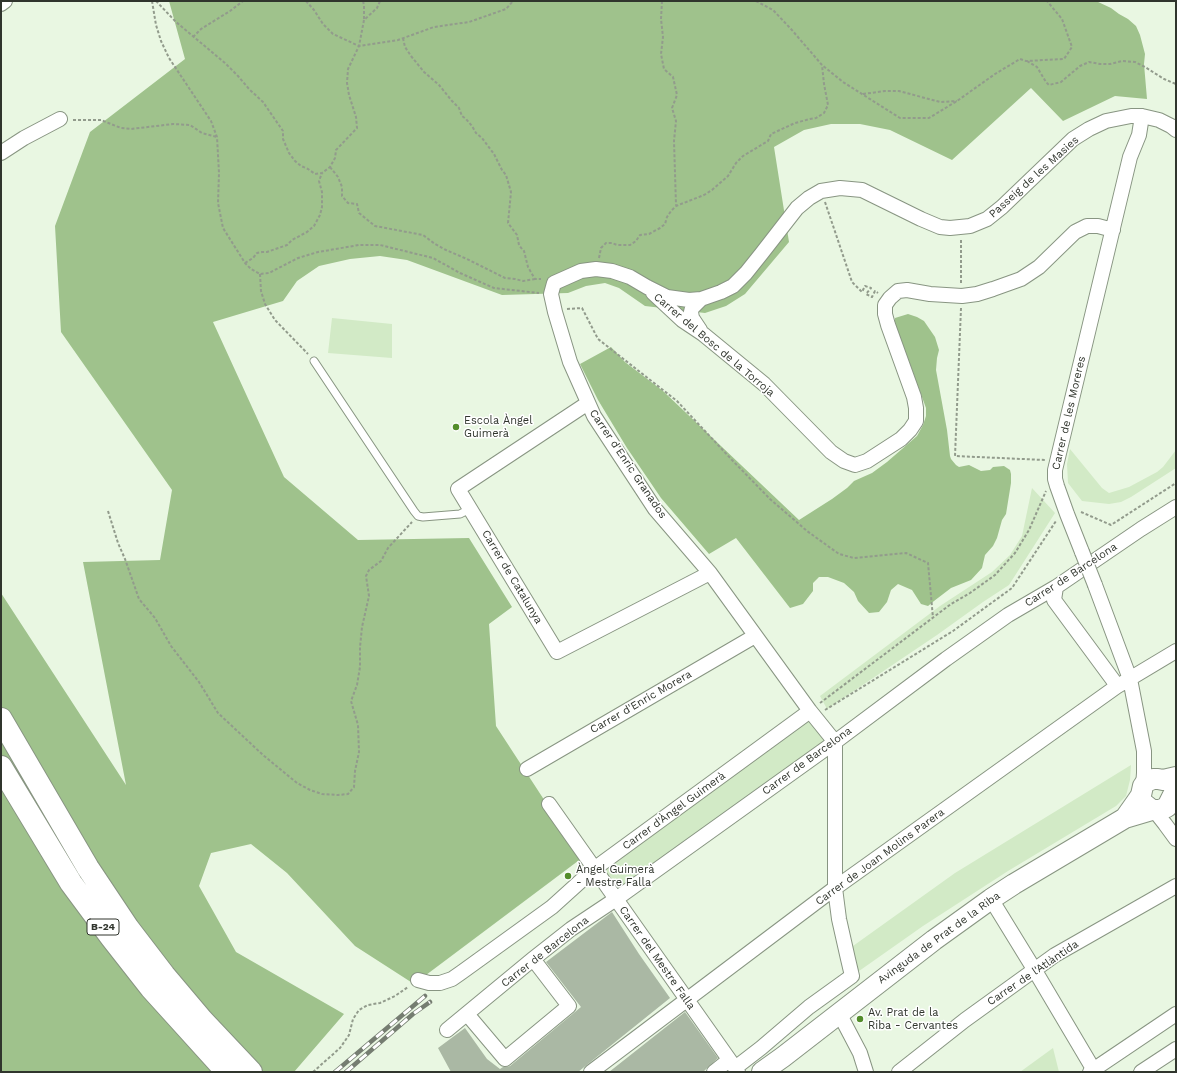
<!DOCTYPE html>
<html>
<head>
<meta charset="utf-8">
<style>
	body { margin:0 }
	#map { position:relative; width:1177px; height:1073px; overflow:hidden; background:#e9f7e2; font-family:"Work Sans",sans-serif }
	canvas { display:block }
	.frame { position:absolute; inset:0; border:2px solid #30352d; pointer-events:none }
</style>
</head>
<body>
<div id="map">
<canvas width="1177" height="1073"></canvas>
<div class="frame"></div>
</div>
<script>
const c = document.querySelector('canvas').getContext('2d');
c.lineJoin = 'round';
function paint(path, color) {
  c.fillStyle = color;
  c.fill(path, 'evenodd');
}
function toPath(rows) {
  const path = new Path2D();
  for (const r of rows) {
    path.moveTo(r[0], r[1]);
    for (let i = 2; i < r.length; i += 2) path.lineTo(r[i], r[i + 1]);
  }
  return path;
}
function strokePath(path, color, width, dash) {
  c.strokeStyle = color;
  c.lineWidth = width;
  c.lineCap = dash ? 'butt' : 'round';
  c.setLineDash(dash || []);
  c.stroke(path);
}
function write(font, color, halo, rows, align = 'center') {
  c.font = font + ' "Work Sans",sans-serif';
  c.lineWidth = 3;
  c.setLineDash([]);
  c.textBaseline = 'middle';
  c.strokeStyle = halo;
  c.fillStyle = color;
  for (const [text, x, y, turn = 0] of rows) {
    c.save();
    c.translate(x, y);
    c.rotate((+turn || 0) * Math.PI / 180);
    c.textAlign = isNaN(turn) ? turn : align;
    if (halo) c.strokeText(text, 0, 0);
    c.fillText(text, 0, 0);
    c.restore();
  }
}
paint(toPath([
	[332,318,392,324,392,358,328,353],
	[1070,449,1102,488,1109,493,1129,487,1157,472,1163,467,1176,450,1176,468,1131,497,1121,502,1109,504,1082,501,1068,483,1067,464],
	[1032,488,1055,513,1009,585,983,602,937,635,827,709,820,696,940,606,992,572,1010,555,1022,536],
	[812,718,831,741,616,899,594,869],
	[1131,765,1130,780,1126,796,1116,806,1008,871,923,926,852,976,846,951,955,873],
	[1053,1048,1059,1072,1020,1072]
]), '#d2eac6');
paint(toPath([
	[169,1,1096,1,1111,8,1119,14,1128,19,1136,26,1140,35,1145,54,1144,64,1147,99,1115,96,1063,121,1031,88,952,160,890,130,860,124,831,124,804,130,774,147,789,242,745,294,726,306,705,313,645,306,619,288,605,283,586,286,568,293,502,295,407,260,380,256,350,259,319,266,297,281,283,301,213,322,284,477,358,540,469,538,512,607,489,624,496,726,582,858,414,984,355,946,287,873,251,844,211,853,199,886,236,952,344,1014,294,1072,1,1072,1,593,126,785,83,562,160,560,172,490,61,332,55,226,90,132,185,59],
	[908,314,917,317,924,321,935,337,939,350,937,358,936,370,947,430,950,456,951,459,956,465,959,467,969,465,981,471,990,470,993,467,1004,466,1010,470,1011,474,1011,483,1006,514,1002,520,997,538,993,546,985,555,982,568,971,580,951,588,934,601,928,606,921,604,912,590,898,584,891,590,887,602,879,612,869,613,858,601,854,592,844,583,828,577,819,577,813,583,813,591,803,604,790,608,736,538,709,554,661,498,627,448,598,400,580,364,611,347,625,362,663,391,799,520,832,499,847,488,854,481,872,473,887,462,917,436,923,425,926,416,926,408,895,323,895,318]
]), '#9fc28c');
paint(toPath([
	[612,912,639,954,670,998,578,1072,451,1072,438,1048,465,1028,487,1059,500,1069,503,1067,507,1067,510,1066,581,1007,546,962],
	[685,1012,718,1058,703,1072,609,1072]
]), '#aab8a4');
const service = toPath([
	[314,361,414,511,418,516,423,517,460,514,470,509]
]);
const minor = toPath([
	[1,4,5,1],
	[1,153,24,138,60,119],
	[653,293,682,320,703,334,764,384,831,452,844,461,855,465,867,461,901,439,910,430,916,421,916,408,914,397,888,325,885,314,885,305,890,298,898,291,907,290,930,294,962,296,977,294,993,289,1021,279,1039,267,1075,232,1087,226,1098,226,1113,230],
	[700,330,692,318,691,312,692,308,701,299],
	[588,403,458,489,557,652,710,573],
	[1082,552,1067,514,1057,486,1055,479,1055,470,1130,157,1139,135,1142,116],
	[1095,585,1130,679,1144,751,1144,773,1143,786],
	[1056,587,1054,600,1113,680,1116,687],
	[835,742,810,711,710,573,655,509,594,416,570,362,555,312,551,294,554,283,581,271,596,269,612,271,630,277,647,287,667,297,689,300,701,299,721,292,733,286,746,273,762,253,797,208,809,198,821,191,840,188,862,190,921,219,940,227,950,228,970,226,987,219,1002,207,1073,139,1089,129,1106,121,1131,116,1142,116,1159,120,1171,126,1176,130],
	[527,769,755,636],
	[549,804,738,1072],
	[1154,810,1165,824,1176,839],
	[991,899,1034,969,1095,1072],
	[418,980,429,983,440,983,452,979,462,972,552,907,594,869,810,711],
	[839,1013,860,1053,866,1072],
	[467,1014,505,1059,569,1006,533,959],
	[447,1030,533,959,571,929,616,899,835,742,946,659,1008,615,1056,587,1141,529,1176,507],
	[735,1068,761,1048,809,1007,852,976,848,959,839,919,835,888,835,742],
	[591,1072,835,888,1116,687,1176,651],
	[714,1072,729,1060],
	[899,1072,965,1020,1055,955,1176,886],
	[1090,1072,1176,1014],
	[1141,1072,1176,1049]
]);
const secondary = toPath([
	[1143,803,1152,810,1160,810,1167,807,1176,789],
	[1125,818,1137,801,1141,795,1143,786,1146,782,1153,779,1158,779,1163,780,1176,777],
	[762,1072,783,1057,934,940,991,899,1014,884,1125,818,1152,810]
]);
const motorway = toPath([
	[1,719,88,868,128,928,164,975,202,1020,251,1072],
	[1,767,71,883,111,937,151,988,227,1072]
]);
strokePath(service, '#889582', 9);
strokePath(minor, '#889582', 16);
strokePath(secondary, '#889582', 22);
strokePath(motorway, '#889582', 24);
strokePath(toPath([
	[152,1,156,25,161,41,169,58,211,121,217,137,219,173,218,203,223,228,245,263,251,269,260,274,269,273,298,258,318,252,359,245,380,245,433,258,460,273,494,288,539,293],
	[156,1,176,22,225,63,238,76,249,89,263,102,283,131,283,139,289,153,295,161,301,166,308,169,315,174,322,173,330,167,335,158,336,150,357,128,356,117,349,95,347,83,348,69,359,46,364,20,377,8,380,1],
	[306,1,314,10,323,24,333,34,359,46,398,40,434,27,469,22,506,9,513,1],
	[363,1,364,5,364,19],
	[662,1,661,19,663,37,661,54,664,69,673,77,677,95,672,108,676,121,674,141,676,205],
	[756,1,773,10,791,29,822,65,843,82,900,118,929,118,957,101,995,74,1020,59,1026,61,1064,59,1072,47,1062,19,1047,1],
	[193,37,201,29,230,11,243,1],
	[403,38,405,47,411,56,424,72,439,85,452,101,459,108,462,116,466,119,472,126,476,133,482,138,494,154,502,170,506,175,511,192,508,223,517,235,519,245,522,249,524,251,528,267,532,274,535,279,541,279],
	[1027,61,1037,67,1046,82,1049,85,1061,82,1080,66,1089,62,1100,64,1110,64,1122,61,1135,62,1145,67,1164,79,1176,84],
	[863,94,885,91,899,91,940,102,957,101],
	[73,120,101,120,121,128,131,129,173,124,190,125,202,133,217,137],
	[330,167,338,177,342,187,342,196,348,203,357,204,359,213,375,226,423,235,435,244,446,250,467,259,505,278,515,279,523,281,535,279],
	[825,202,852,282,862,292,865,286,871,288,866,294,872,297,875,291,878,293],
	[961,240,961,284],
	[599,258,601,248,606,243,612,243,617,245,630,245,636,241,640,235,649,234,660,228,665,224,667,217,671,211,676,206,704,195,712,190,728,176,736,163,743,156,768,141,771,134,795,123,810,119,816,118,824,113,828,105,824,84,822,65],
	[245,263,253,258,257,253,262,252,267,252,287,245,292,240,307,232,314,226,320,215,322,207,322,192,319,181,322,173],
	[260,274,261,291,265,304,275,320,308,354],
	[961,308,955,456,1045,460],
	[567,309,582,308,598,339,677,401,732,460,770,499,807,531,839,554,854,558,906,553,928,563,933,618],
	[108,511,118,543,125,559,139,599,155,618,171,646,199,682,218,713,263,755,297,783,310,790,322,794,338,795,348,794,354,787,355,771,359,752,358,725,351,701,357,685,360,667,360,647,362,627,369,596,366,576,369,570,381,561,388,548,412,522],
	[1081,512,1111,525,1176,483],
	[820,703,951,604,970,593,995,575,1015,553,1029,530,1046,491],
	[825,710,953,631,1012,588,1056,521],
	[313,1072,340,1048,349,1035,353,1019,359,1010,368,1005,380,1003,395,996,408,987]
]), '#929b8c', 2, [3, 2]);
strokePath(service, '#fff', 7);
strokePath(minor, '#fff', 14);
strokePath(secondary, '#fff', 20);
strokePath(motorway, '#fff', 22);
const rail = toPath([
	[335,1072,425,996],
	[346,1072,413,1014,430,1002]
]);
strokePath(rail, '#757d71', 4.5);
strokePath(rail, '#fff', 3, [9]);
const minorBridge = toPath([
	[1082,552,1095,585]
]);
strokePath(minorBridge, '#889582', 16, []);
strokePath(minorBridge, '#fff', 14);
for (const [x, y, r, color] of [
	[456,427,4,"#538d2a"],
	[568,876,4,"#538d2a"],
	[860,1019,4,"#538d2a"]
]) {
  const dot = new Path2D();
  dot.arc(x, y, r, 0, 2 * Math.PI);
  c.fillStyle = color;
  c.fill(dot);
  strokePath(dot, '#fff', 1.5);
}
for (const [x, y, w] of [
	[103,927,32]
]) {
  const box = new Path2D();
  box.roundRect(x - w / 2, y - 8, w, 16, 3);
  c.fillStyle = '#fff';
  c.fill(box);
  strokePath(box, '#30352d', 1);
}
write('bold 10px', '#30352d', null, [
	["B-24",103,927]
]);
write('11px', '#30352d', '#fff', [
	["Passeig de les Masies",1034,177,-42],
	["Carrer del Bosc de la Torroja",714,345,40],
	["Carrer de les Moreres",1069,413,-77],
	["Carrer d'Enric Granados",628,464,56],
	["Carrer de Barcelona",1071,575,-33],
	["Carrer de Catalunya",512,577,59],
	["Carrer d'Enric Morera",641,702,-30],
	["Carrer de Barcelona",807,761,-36],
	["Carrer d'Àngel Guimerà",674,811,-36],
	["Carrer de Joan Molins Parera",880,857,-36],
	["Avinguda de Prat de la Riba",939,938,-36],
	["Carrer de Barcelona",545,952,-38],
	["Carrer del Mestre Falla",657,958,55],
	["Carrer de l'Atlàntida",1033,973,-34]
]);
write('11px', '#30352d', '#fff', [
	["Escola Àngel",464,421],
	["Guimerà",464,434],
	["Àngel Guimerà",576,870],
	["- Mestre Falla",576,883],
	["Av. Prat de la",868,1013],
	["Riba - Cervantes",868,1026]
], 'left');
</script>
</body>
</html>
